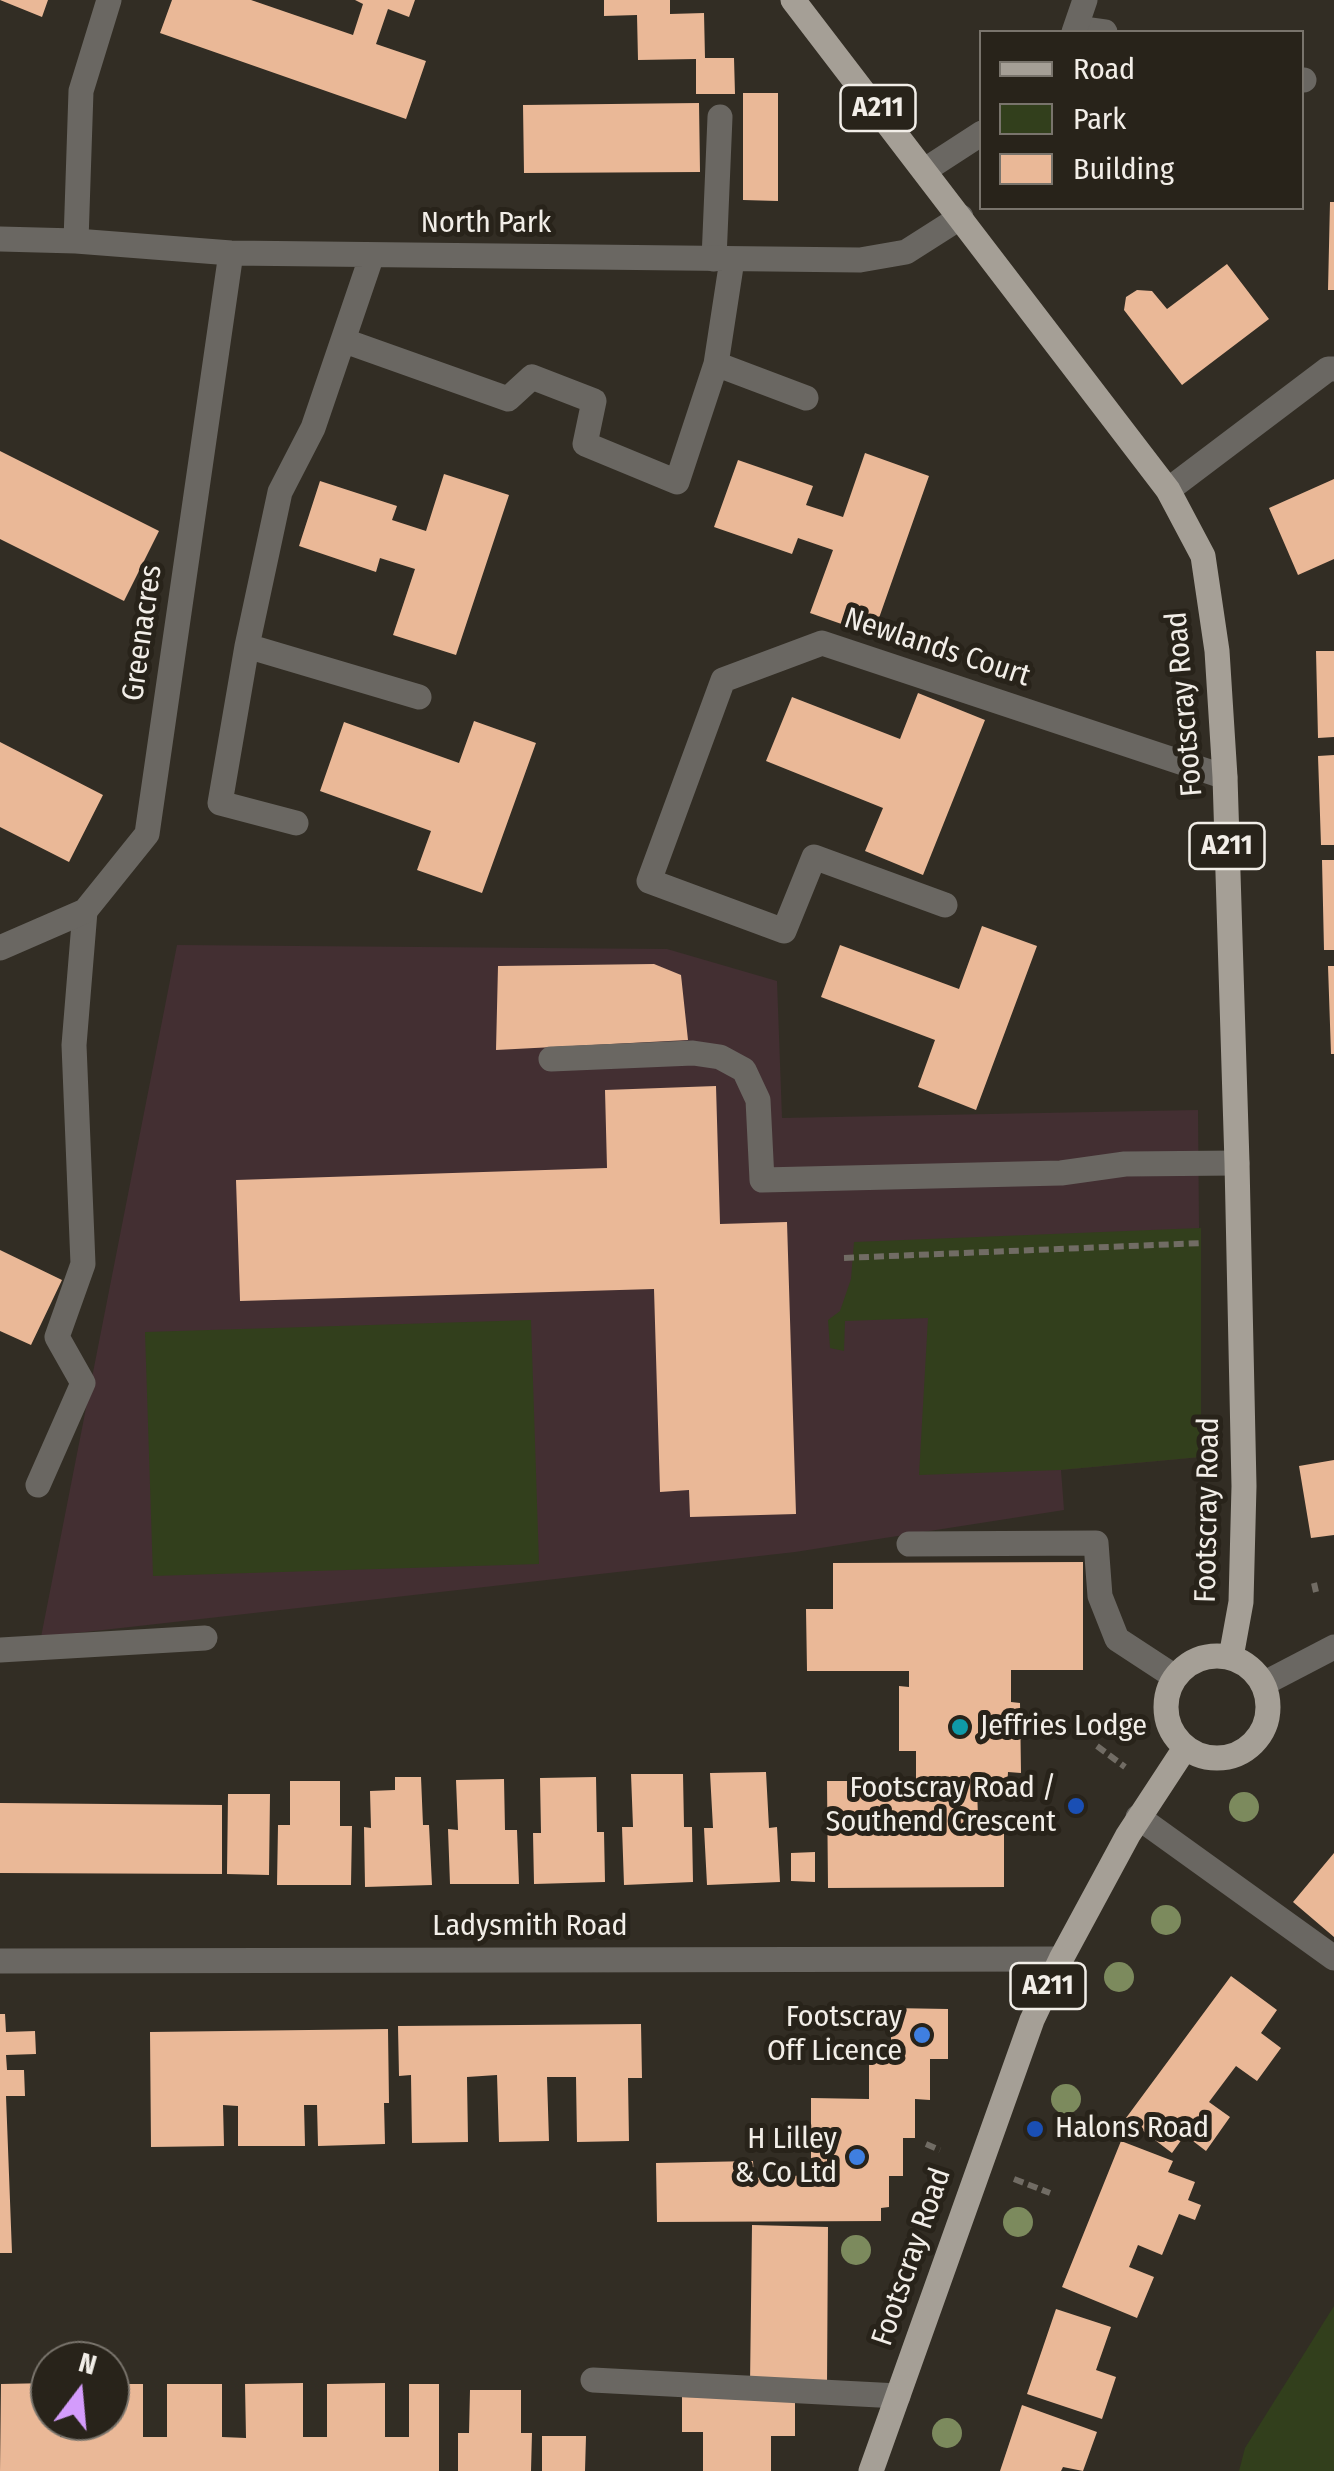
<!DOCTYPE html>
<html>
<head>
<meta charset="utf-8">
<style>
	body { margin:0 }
	#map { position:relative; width:1334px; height:2471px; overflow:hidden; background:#322d24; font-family:"Fira Sans Condensed",sans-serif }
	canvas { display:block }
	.legend { position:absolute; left:979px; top:30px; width:325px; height:180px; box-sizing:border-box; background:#28231a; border:2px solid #79746c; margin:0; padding:12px 18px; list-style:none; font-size:30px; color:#f2eee8 }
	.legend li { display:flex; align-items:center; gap:20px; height:50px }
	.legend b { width:50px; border:2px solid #79746c }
	.north { position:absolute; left:30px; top:2341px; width:100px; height:100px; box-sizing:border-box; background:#28231a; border:2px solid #79746c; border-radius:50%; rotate:16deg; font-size:28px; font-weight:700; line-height:40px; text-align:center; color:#f2eee8 }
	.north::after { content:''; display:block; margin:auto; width:35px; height:45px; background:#d49cfc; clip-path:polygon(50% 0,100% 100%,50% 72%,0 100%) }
</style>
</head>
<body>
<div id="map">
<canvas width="1334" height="2471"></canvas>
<ul class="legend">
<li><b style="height:12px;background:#a59f96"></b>Road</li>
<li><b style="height:28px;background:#323f1c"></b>Park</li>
<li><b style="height:28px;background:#eab897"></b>Building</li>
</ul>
<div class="north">N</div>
</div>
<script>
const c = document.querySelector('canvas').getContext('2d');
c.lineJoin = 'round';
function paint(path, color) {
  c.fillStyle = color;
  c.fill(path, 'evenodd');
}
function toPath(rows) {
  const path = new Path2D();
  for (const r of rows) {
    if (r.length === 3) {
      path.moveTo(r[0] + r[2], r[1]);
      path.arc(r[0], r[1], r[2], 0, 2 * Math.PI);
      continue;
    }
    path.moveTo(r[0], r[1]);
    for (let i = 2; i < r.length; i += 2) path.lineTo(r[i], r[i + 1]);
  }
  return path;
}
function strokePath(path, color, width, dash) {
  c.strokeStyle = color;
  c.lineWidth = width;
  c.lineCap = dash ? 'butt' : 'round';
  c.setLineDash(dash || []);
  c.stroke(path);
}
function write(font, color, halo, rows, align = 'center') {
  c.font = font + ' "Fira Sans Condensed",sans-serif';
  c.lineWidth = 10;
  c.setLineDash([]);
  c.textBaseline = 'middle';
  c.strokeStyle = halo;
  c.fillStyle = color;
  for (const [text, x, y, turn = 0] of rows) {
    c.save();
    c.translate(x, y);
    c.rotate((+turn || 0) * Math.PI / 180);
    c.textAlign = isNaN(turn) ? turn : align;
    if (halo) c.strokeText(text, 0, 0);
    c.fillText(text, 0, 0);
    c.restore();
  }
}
paint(toPath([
	[177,945,667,949,777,981,782,1118,1198,1110,1201,1457,1061,1470,1064,1510,795,1552,41,1637]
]), '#432f32');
paint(toPath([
	[1201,1228,1201,1457,1060,1470,919,1475,928,1318,845,1321,844,1351,830,1348,828,1320,840,1311,851,1279,854,1242],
	[531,1320,539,1564,153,1576,145,1332],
	[1334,2306,1334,2471,1239,2471,1245,2448]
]), '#323f1c');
paint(toPath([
	[0,0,48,0,42,17],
	[172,0,251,0,353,35,363,4,355,0,415,0,409,17,388,9,376,44,426,61,406,119,160,33],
	[604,0,670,0,670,14,704,13,705,58,734,58,735,94,696,94,696,59,638,60,637,15,604,16],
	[743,93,778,93,778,201,743,200],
	[699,103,700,172,524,173,523,105],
	[1330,202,1334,202,1334,290,1328,290],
	[1227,264,1269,319,1182,385,1124,310,1126,297,1137,290,1152,291,1167,309],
	[0,451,159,531,124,601,0,539],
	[865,453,929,476,873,635,810,613,833,550,798,538,792,554,714,527,738,460,813,486,806,505,843,517],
	[444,474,509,495,456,655,393,635,415,569,380,558,376,572,299,546,320,481,397,506,392,520,426,531],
	[1334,479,1334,559,1298,575,1269,508],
	[1316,651,1334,651,1334,737,1318,738],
	[918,693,985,720,923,875,865,851,883,808,766,761,792,697,900,739],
	[474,721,536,743,482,893,417,870,431,831,320,791,344,722,459,763],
	[0,742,103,795,69,862,0,827],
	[1334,755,1334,845,1321,845,1318,756],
	[1322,860,1334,860,1334,950,1324,950],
	[982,926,1037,946,976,1110,918,1087,935,1040,821,997,840,945,959,989],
	[654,964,681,975,688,1040,496,1050,498,966],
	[1328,966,1334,966,1334,1054,1331,1054],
	[716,1086,720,1224,787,1222,796,1514,690,1517,689,1490,660,1492,654,1289,240,1301,236,1180,607,1168,605,1090],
	[0,1250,62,1280,31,1345,0,1331],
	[1334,1460,1334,1535,1311,1538,1299,1466],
	[1083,1562,1083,1670,1011,1670,1011,1702,1020,1703,1021,1773,1008,1772,1007,1789,977,1789,978,1817,1004,1817,1004,1887,828,1888,827,1781,895,1781,895,1787,916,1787,916,1751,899,1751,899,1686,909,1687,909,1671,807,1671,806,1609,833,1609,833,1563],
	[766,1772,769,1828,777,1827,780,1882,707,1885,704,1828,713,1828,710,1773],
	[631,1774,683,1774,684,1827,692,1827,693,1882,624,1885,622,1827,633,1827],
	[395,1777,421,1777,423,1825,429,1825,432,1885,365,1887,364,1827,371,1828,370,1791,395,1790],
	[596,1777,597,1832,604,1832,605,1882,534,1884,533,1833,541,1833,540,1778],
	[504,1779,505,1830,517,1830,519,1884,450,1884,448,1829,458,1830,456,1780],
	[290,1781,340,1781,340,1826,352,1826,351,1885,277,1885,278,1825,290,1825],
	[228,1794,270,1794,269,1875,227,1874],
	[0,1803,222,1805,222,1874,0,1873],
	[815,1852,815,1882,791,1881,791,1853],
	[1334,1853,1334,1937,1293,1902],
	[1231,1976,1277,2010,1261,2033,1281,2048,1257,2081,1236,2066,1209,2102,1230,2117,1206,2151,1185,2135,1172,2153,1126,2118],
	[891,2008,948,2009,948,2059,930,2059,930,2100,915,2099,915,2138,903,2138,903,2176,889,2176,889,2207,881,2208,881,2221,657,2222,656,2163,753,2161,754,2178,811,2175,811,2098,869,2099,869,2059,891,2058],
	[0,2014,5,2014,6,2032,35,2031,36,2054,6,2055,7,2070,24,2070,25,2096,6,2096,12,2253,0,2253],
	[641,2024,642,2078,628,2078,629,2141,577,2142,576,2077,547,2077,549,2141,499,2142,497,2075,467,2077,468,2142,412,2143,411,2075,399,2076,398,2026],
	[388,2029,389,2103,384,2103,385,2144,318,2146,317,2105,304,2105,305,2146,238,2146,238,2106,223,2105,224,2146,151,2147,150,2032],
	[1121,2141,1173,2161,1168,2172,1195,2182,1188,2200,1201,2205,1195,2220,1179,2214,1162,2255,1138,2245,1129,2267,1154,2277,1137,2318,1062,2287],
	[752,2225,828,2227,827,2386,750,2385],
	[1056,2309,1111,2327,1096,2370,1116,2377,1102,2419,1027,2394],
	[50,2383,50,2421,60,2421,60,2437,84,2437,84,2421,110,2421,110,2384,143,2384,143,2437,167,2437,167,2384,222,2384,222,2437,246,2438,245,2384,303,2383,303,2437,327,2437,327,2384,385,2383,385,2437,409,2437,409,2384,439,2384,439,2471,0,2471,1,2384],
	[470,2390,521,2390,521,2433,532,2433,531,2471,458,2471,458,2433,469,2433],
	[682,2397,795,2398,795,2436,771,2436,771,2471,703,2471,703,2432,682,2432],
	[1022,2405,1097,2432,1083,2471,1063,2467,1061,2471,1000,2471],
	[542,2436,586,2436,585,2471,542,2471]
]), '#eab897');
strokePath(toPath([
	[844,1258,1202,1243],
	[1314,1583,1316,1592],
	[1097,1746,1125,1767],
	[926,2144,940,2150],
	[1014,2179,1050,2193]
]), '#716c64', 6, [10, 5]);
strokePath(toPath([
	[1076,28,1105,32],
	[1302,80,1304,80],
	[714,259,720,117],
	[551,1059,693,1053,720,1057,744,1070,758,1100,762,1180,1061,1173,1125,1164,1237,1163],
	[38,1485,83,1383,57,1337,83,1264,74,1045,85,911],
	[909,1544,1096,1543,1100,1596,1117,1639,1175,1677],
	[0,1650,205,1638],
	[1138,1817,1334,1958],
	[593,2380,898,2396]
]), '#6a6762', 25);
strokePath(toPath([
	[1074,32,1085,0],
	[925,170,982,133],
	[0,239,76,241,231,253,860,260,906,252,961,217],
	[76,241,81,91,109,0],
	[345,341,508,399,532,377,594,401,585,444,677,482,716,364,732,260],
	[716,364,806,398],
	[1168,490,1328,369,1334,369],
	[247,646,419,697],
	[296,823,220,803,247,646,280,492,313,428,372,255],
	[945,905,814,857,784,931,649,881,723,680,822,643,1225,777],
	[0,948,85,911,147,834,231,253],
	[0,1961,1061,1959]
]), '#6a6762', 25);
strokePath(toPath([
	[1263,1684,1334,1647]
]), '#6a6762', 25);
strokePath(toPath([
	[793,0,1168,490,1203,556,1217,651,1225,777,1237,1163,1244,1486,1241,1602,1231,1657],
	[1217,1707,51],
	[871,2471,1032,2020,1061,1959,1128,1835,1185,1748]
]), '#a59f96', 25);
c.fillStyle = '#7c8a5d';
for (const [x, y] of [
	[1244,1807],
	[1166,1920],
	[1119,1977],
	[1066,2099],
	[1018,2222],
	[856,2250],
	[947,2433]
]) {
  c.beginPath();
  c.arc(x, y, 15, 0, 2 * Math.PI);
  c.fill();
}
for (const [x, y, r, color] of [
	[960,1727,10,"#0f9aa8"],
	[1076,1806,10,"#1a4fb4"],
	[922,2035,10,"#3f7fe0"],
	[1035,2129,10,"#1a4fb4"],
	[857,2157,10,"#3f7fe0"]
]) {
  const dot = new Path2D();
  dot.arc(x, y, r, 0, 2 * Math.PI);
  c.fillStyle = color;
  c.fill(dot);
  strokePath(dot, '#28231a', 4);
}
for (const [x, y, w] of [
	[878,108,75],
	[1227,846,75],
	[1048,1986,75]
]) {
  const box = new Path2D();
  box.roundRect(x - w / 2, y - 23, w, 46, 8);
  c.fillStyle = '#28231a';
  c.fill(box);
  strokePath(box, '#f2eee8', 2.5);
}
write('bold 28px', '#f2eee8', null, [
	["A211",878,108],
	["A211",1227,846],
	["A211",1048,1986]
]);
write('30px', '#f2eee8', '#28231a', [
	["North Park",486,224],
	["Greenacres",143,633,-82],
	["Newlands Court",937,648,18],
	["Footscray Road",1185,704,-95],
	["Footscray Road",1208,1510,-89],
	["Ladysmith Road",530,1927],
	["Footscray Road",912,2257,-71]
]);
write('30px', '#f2eee8', '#28231a', [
	["Jeffries Lodge",980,1727,"left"],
	["Footscray Road /",1056,1789],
	["Southend Crescent",1056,1823],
	["Footscray",902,2018],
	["Off Licence",902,2052],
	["Halons Road",1055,2129,"left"],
	["H Lilley",837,2140],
	["& Co Ltd",837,2174]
], 'right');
</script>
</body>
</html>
